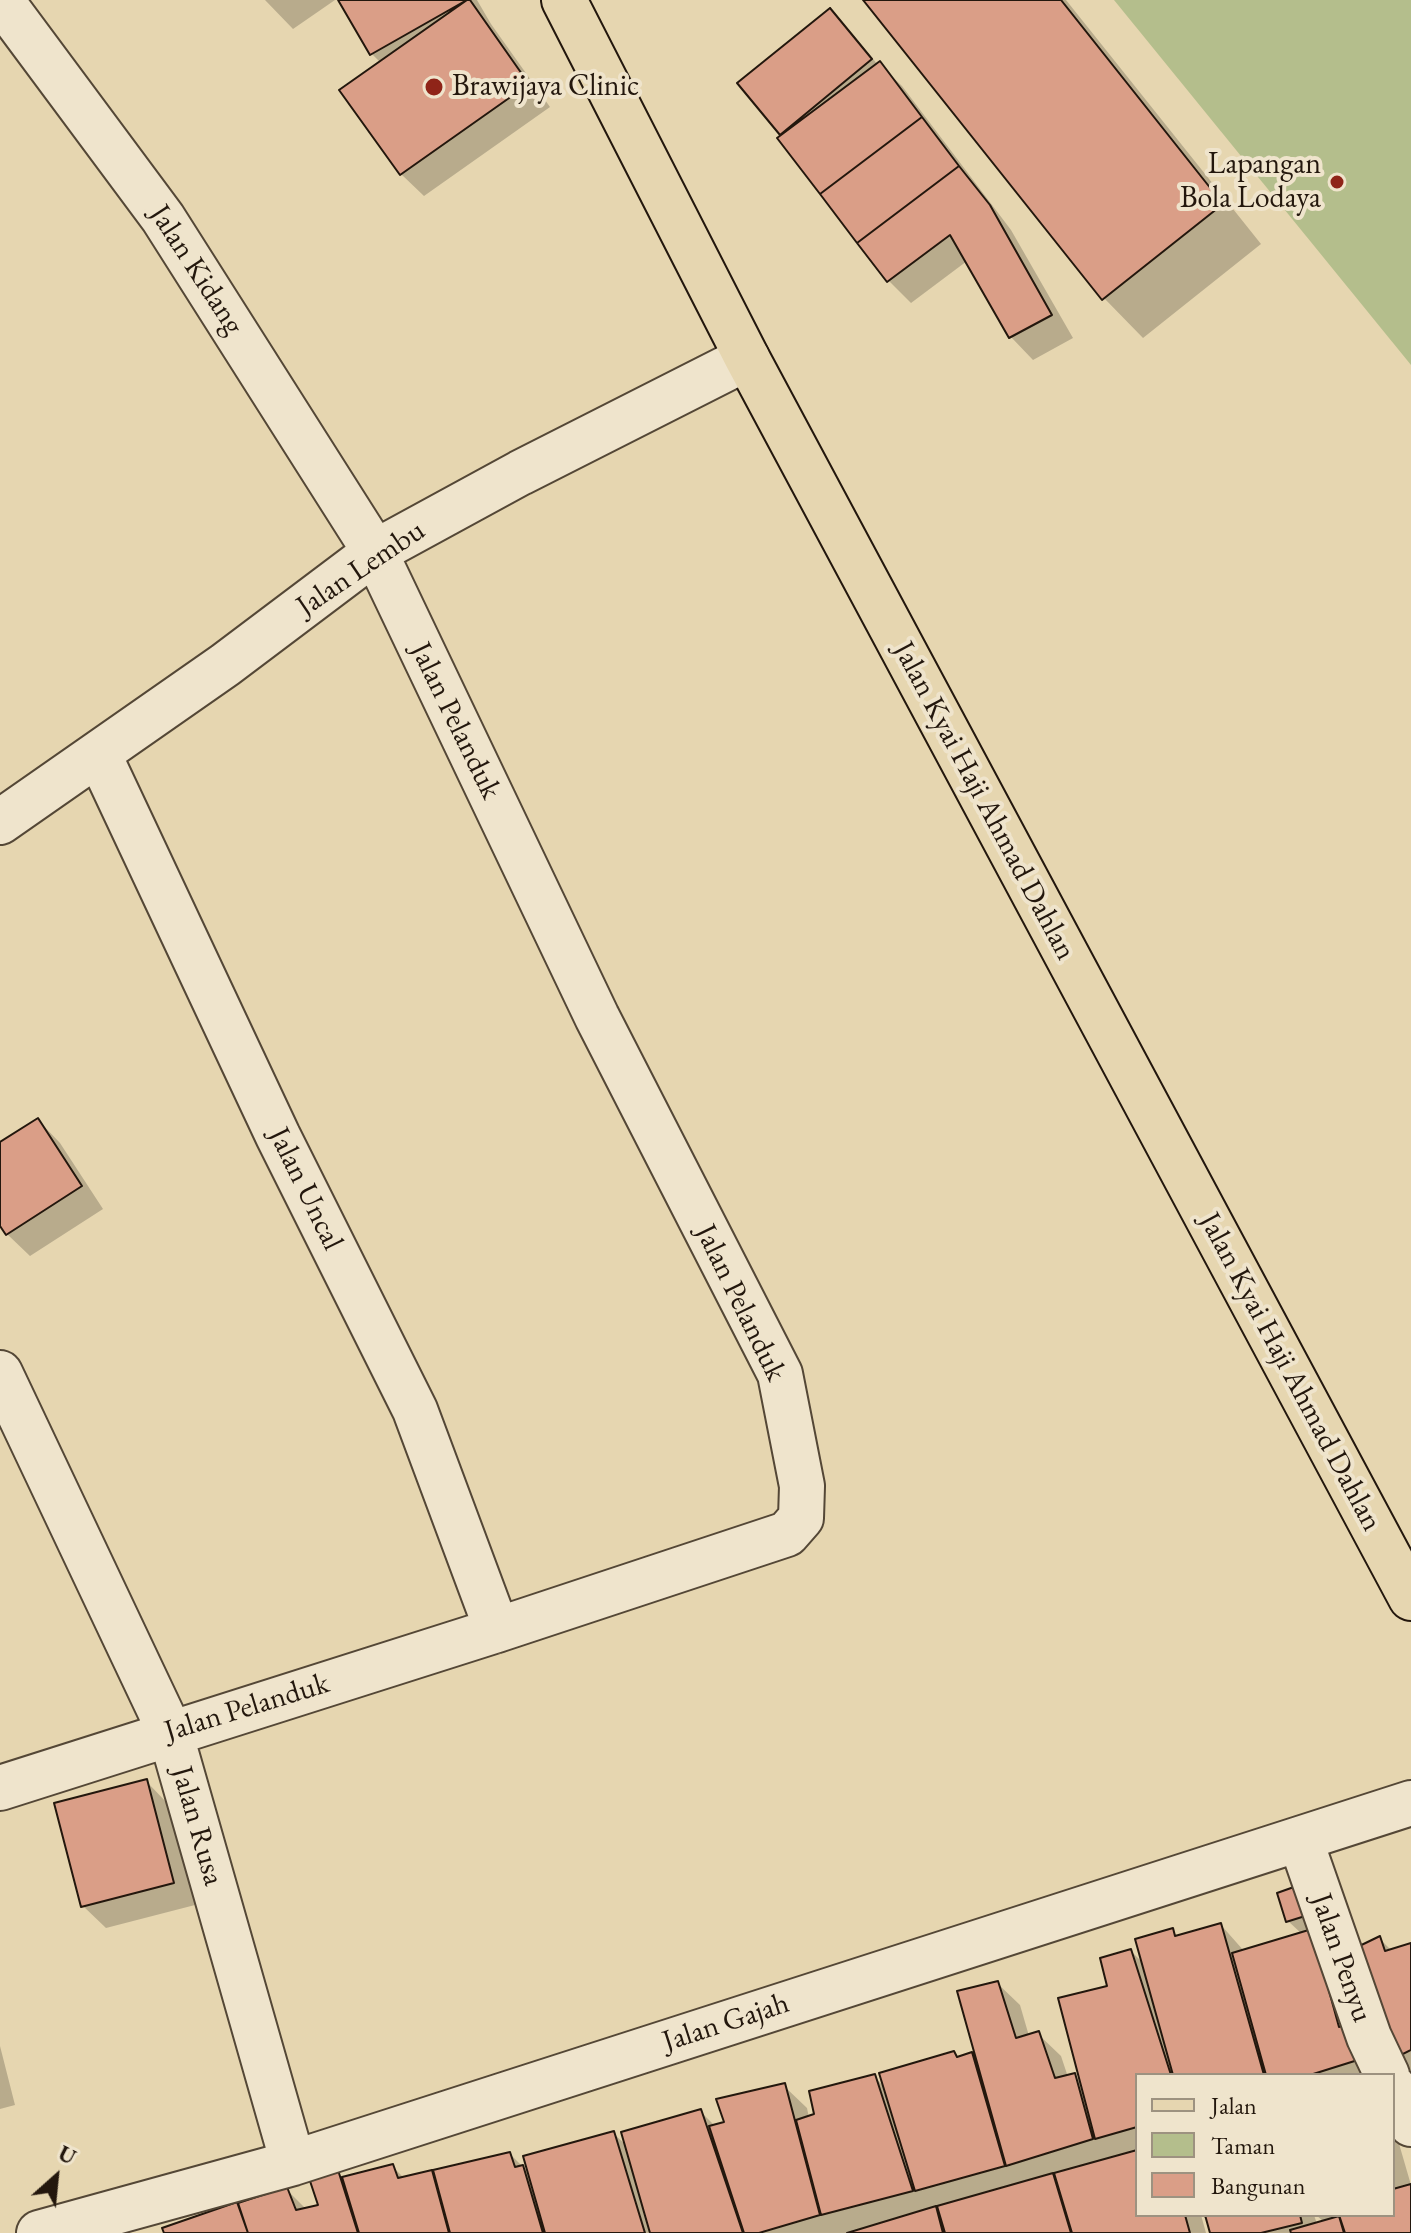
<!DOCTYPE html>
<html>
<head>
<meta charset="utf-8">
<style>
	body { margin:0 }
	#map { position:relative; width:1411px; height:2233px; overflow:hidden; background:#e6d6b0; font-family:"EB Garamond",serif }
	canvas { display:block }
	.legend { position:absolute; left:1135px; top:2073px; width:260px; height:144px; box-sizing:border-box; background:#efe4cc; border:2px solid #9d9280; margin:0; padding:10px 14px; list-style:none; font-size:24px; color:#23170d }
	.legend li { display:flex; align-items:center; gap:16px; height:40px }
	.legend b { width:40px; border:2px solid #9d9280 }
	.north { position:absolute; left:16px; top:2137px; width:80px; height:80px; -webkit-text-stroke:6px #efe4cc; paint-order:stroke; rotate:27deg; font-size:22px; font-weight:700; line-height:32px; text-align:center; color:#23170d }
	.north::after { content:''; display:block; margin:auto; width:28px; height:36px; background:#23170d; clip-path:polygon(50% 0,100% 100%,50% 72%,0 100%) }
</style>
</head>
<body>
<div id="map">
<canvas width="1411" height="2233"></canvas>
<ul class="legend">
<li><b style="height:10px;background:#e6d6b0"></b>Jalan</li>
<li><b style="height:22px;background:#b4be8c"></b>Taman</li>
<li><b style="height:22px;background:#da9e87"></b>Bangunan</li>
</ul>
<div class="north">U</div>
</div>
<script>
const c = document.querySelector('canvas').getContext('2d');
c.lineJoin = 'round';
function paint(path, color) {
  c.fillStyle = color;
  c.fill(path, 'evenodd');
}
function toPath(rows) {
  const path = new Path2D();
  for (const r of rows) {
    path.moveTo(r[0], r[1]);
    for (let i = 2; i < r.length; i += 2) path.lineTo(r[i], r[i + 1]);
  }
  return path;
}
function strokePath(path, color, width, dash) {
  c.strokeStyle = color;
  c.lineWidth = width;
  c.lineCap = dash ? 'butt' : 'round';
  c.setLineDash(dash || []);
  c.stroke(path);
}
function write(font, color, halo, rows, align = 'center') {
  c.font = font + ' "EB Garamond",serif';
  c.lineWidth = 8;
  c.setLineDash([]);
  c.textBaseline = 'middle';
  c.strokeStyle = halo;
  c.fillStyle = color;
  for (const [text, x, y, turn = 0] of rows) {
    c.save();
    c.translate(x, y);
    c.rotate((+turn || 0) * Math.PI / 180);
    c.textAlign = isNaN(turn) ? turn : align;
    if (halo) c.strokeText(text, 0, 0);
    c.fillText(text, 0, 0);
    c.restore();
  }
}
paint(toPath([
	[1114,0,1411,0,1411,365]
]), '#b4be8c');
paint(toPath([
	[265,0,335,0,293,29],
	[340,0,477,0,491,24,550,107,424,196,401,174,381,63,372,54],
	[866,0,1066,0,1261,244,1143,338,1104,298],
	[829,11,852,33,878,65,879,64,902,86,1011,230,1073,338,1033,360,1011,337,967,261,911,303,889,281,780,138,783,136,740,83],
	[38,1120,60,1143,103,1209,30,1256,7,1234,0,1223,0,1145],
	[146,1781,168,1804,195,1905,106,1928,83,1906],
	[1307,1884,1380,2075,1137,2075,1137,2215,1201,2215,1206,2233,166,2233,237,2204,243,2211,287,2190,307,2210,320,2206,337,2172,344,2179,393,2167,405,2179,510,2154,530,2174,613,2133,628,2147,700,2111,716,2127,726,2124,784,2086,807,2108,809,2118,874,2076,885,2088,971,2055,979,2062,997,1983,1020,2005,1029,2036,1038,2034,1061,2056,1068,2077,1074,2075,1082,2083,1109,1987,1131,1951,1144,1964,1172,1931,1179,1937,1221,1925,1244,1951,1302,1934,1288,1921],
	[1380,1939,1392,1951,1411,1945,1411,2103,1393,2066],
	[0,2046,15,2105,0,2109],
	[1393,2123,1411,2185,1411,2233,1212,2233,1209,2222,1202,2215,1314,2215,1317,2224,1324,2222,1316,2215,1393,2215]
]), '#0003');
const building = toPath([
	[338,0,467,0,370,55,338,0],
	[467,0,470,0,529,84,400,175,339,90,467,0],
	[863,0,1061,0,1223,204,1102,300,863,0],
	[830,8,872,59,780,135,737,83,830,8],
	[880,61,922,117,820,194,777,138,880,61],
	[922,117,959,166,857,243,820,194,922,117],
	[959,166,990,205,1052,315,1009,338,950,235,887,282,857,243,959,166],
	[38,1118,82,1186,6,1235,0,1226,0,1142,38,1118],
	[147,1779,174,1883,81,1907,54,1803,147,1779],
	[1308,1882,1318,1912,1286,1922,1277,1893,1308,1882],
	[1221,1923,1264,2075,1173,2075,1135,1939,1173,1928,1175,1936,1221,1923],
	[1312,1929,1339,2027,1349,2022,1361,2059,1310,2075,1266,2075,1232,1953,1312,1929],
	[1380,1936,1385,1951,1411,1943,1411,2050,1387,2062,1347,1952,1380,1936],
	[1131,1949,1171,2075,1137,2075,1137,2127,1095,2139,1058,1998,1107,1986,1100,1958,1131,1949],
	[998,1981,1016,2038,1039,2031,1055,2078,1075,2073,1093,2139,1006,2166,957,1991,998,1981],
	[954,2051,957,2057,972,2052,1005,2166,915,2191,879,2073,954,2051],
	[875,2074,913,2191,821,2215,796,2120,814,2114,809,2091,875,2074],
	[785,2083,820,2215,759,2233,744,2233,709,2126,724,2122,716,2099,785,2083],
	[701,2109,743,2233,650,2233,621,2132,701,2109],
	[614,2131,645,2233,545,2233,523,2156,614,2131],
	[1137,2150,1137,2215,1185,2215,1190,2233,1072,2233,1054,2173,1137,2150],
	[510,2152,515,2167,523,2165,543,2233,450,2233,433,2170,510,2152],
	[393,2164,398,2178,432,2170,449,2233,359,2233,342,2177,393,2164],
	[338,2170,358,2233,248,2233,238,2203,287,2187,296,2210,318,2205,309,2178,338,2170],
	[1053,2173,1071,2233,945,2233,937,2206,1053,2173],
	[1411,2184,1411,2233,1345,2233,1339,2215,1393,2215,1393,2189,1411,2184],
	[237,2202,248,2233,164,2233,162,2228,237,2202],
	[936,2206,943,2233,847,2233,936,2206],
	[1205,2215,1300,2215,1302,2223,1261,2233,1210,2233,1205,2215],
	[1339,2216,1344,2233,1291,2233,1290,2230,1339,2216]
]);
paint(building, '#da9e87');
strokePath(building, '#23170d', 2);
const minor = toPath([
	[99,755,278,1136,415,1410,497,1630],
	[0,822,225,665,375,552,520,473,747,358],
	[0,1373,170,1732,293,2163],
	[0,1788,497,1630,787,1534,801,1518,802,1486,780,1374,597,1017,375,552,163,218,1,0],
	[1300,1839,1369,2037,1387,2075],
	[1393,2087,1411,2124],
	[39,2233,293,2163,1411,1803]
]);
const major = toPath([
	[564,0,747,358,1411,1598]
]);
strokePath(minor, '#544736', 48);
strokePath(major, '#23170d', 48);
strokePath(minor, '#efe4cc', 44);
strokePath(major, '#e6d6b0', 44);
for (const [x, y, r, color] of [
	[434,87,10,"#8f2418"],
	[1337,182,8,"#8f2418"]
]) {
  const dot = new Path2D();
  dot.arc(x, y, r, 0, 2 * Math.PI);
  c.fillStyle = color;
  c.fill(dot);
  strokePath(dot, '#efe4cc', 3);
}
write('30px', '#23170d', '#efe4cc', [
	["Brawijaya Clinic",452,87],
	["Lapangan",1321,165,"right"],
	["Bola Lodaya",1321,199,"right"]
], 'left');
write('30px', '#23170d', '#efe4cc', [
	["Jalan Kidang",196,270,57],
	["Jalan Lembu",361,569,-34],
	["Jalan Pelanduk",455,721,64],
	["Jalan Kyai Haji Ahmad Dahlan",984,801,62],
	["Jalan Uncal",305,1189,64],
	["Jalan Pelanduk",740,1303,64],
	["Jalan Kyai Haji Ahmad Dahlan",1290,1372,62],
	["Jalan Pelanduk",247,1708,-17],
	["Jalan Rusa",197,1826,74],
	["Jalan Penyu",1341,1958,71],
	["Jalan Gajah",726,2023,-18]
]);
</script>
</body>
</html>
